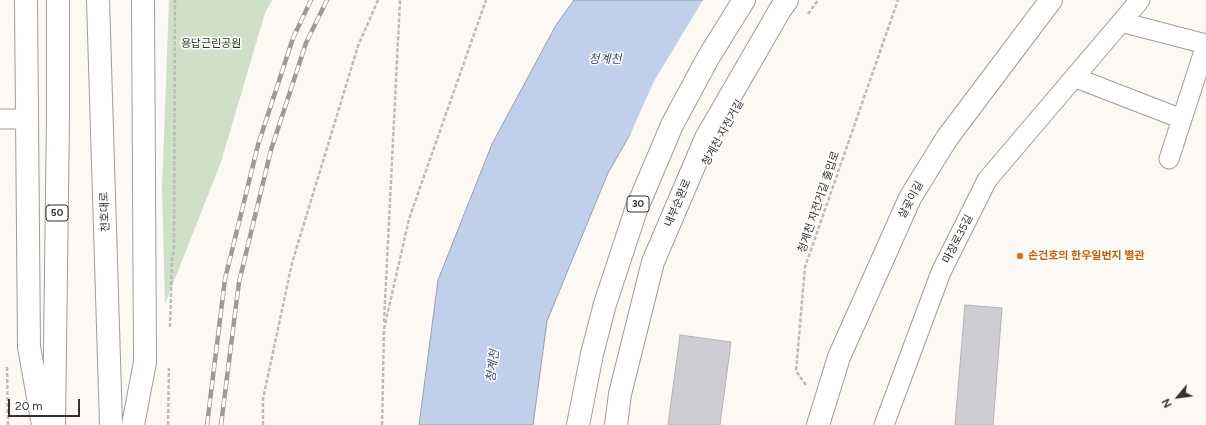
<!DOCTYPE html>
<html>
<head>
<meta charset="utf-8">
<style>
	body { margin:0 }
	#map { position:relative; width:1206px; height:425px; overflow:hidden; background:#fcf9f5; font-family:Figtree,sans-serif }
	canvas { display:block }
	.north { position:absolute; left:1158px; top:377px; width:40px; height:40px; -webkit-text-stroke:3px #fff; paint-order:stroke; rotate:241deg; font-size:11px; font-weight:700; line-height:16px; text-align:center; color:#333231 }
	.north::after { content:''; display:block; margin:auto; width:14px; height:18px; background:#333231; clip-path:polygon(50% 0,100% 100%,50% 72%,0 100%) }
	.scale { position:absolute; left:8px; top:399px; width:72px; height:18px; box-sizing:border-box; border:2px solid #333231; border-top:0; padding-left:5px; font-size:12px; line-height:14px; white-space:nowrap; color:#333231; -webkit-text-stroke:3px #fff; paint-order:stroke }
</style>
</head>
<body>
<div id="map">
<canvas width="1206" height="425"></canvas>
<div class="north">N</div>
<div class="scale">20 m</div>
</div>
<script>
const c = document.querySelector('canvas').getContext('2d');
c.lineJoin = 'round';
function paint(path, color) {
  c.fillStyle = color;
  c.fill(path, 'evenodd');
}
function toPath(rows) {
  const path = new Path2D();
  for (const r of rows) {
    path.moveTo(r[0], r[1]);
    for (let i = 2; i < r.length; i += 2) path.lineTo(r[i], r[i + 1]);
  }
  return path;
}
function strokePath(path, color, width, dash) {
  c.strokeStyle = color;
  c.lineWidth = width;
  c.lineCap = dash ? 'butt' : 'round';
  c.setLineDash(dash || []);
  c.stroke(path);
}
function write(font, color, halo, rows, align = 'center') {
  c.font = font + ' Figtree,"Noto Sans KR",sans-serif';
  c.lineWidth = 3;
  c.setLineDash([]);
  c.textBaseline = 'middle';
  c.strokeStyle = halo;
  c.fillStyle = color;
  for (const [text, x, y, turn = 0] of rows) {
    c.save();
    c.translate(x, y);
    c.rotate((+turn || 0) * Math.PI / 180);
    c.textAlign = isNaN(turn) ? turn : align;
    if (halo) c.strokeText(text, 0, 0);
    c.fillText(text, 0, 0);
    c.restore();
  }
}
paint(toPath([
	[169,0,272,0,265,13,221,162,165,304,162,189]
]), '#d0e0c6');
const water = toPath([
	[574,0,711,0,694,23,608,173,547,321,533,425,419,425,438,280,492,144,556,25,574,0]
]);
paint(water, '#c0cfea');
strokePath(water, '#96a0b2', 1);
paint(toPath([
	[703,0,713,0,696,24,621,155,654,81]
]), '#fcf9f5');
const building = toPath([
	[965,305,1002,308,993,425,955,425,965,305],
	[680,335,731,342,720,425,668,425,680,335]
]);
paint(building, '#cecdd1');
strokePath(building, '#b4b3b7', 1);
const street = toPath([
	[1121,22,1206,44],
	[1076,78,1182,119],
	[0,119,27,119],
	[1169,159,1206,45],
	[884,425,941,272,987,180,1140,0]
]);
const secondary = toPath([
	[818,425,839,357,910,198,947,138,1051,0]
]);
const primary = toPath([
	[26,0,29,347,43,425],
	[98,0,111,425],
	[54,425,58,116,58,0],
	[133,425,145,362,143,0]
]);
const highway = toPath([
	[578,425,592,354,605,304,636,210,672,125,708,58,744,0],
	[616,425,620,394,653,262,706,138,780,10,787,0]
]);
strokePath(street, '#9f9d99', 21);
strokePath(secondary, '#9f9d99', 24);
strokePath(primary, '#9f9d99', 24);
strokePath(highway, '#9f9d99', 24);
strokePath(toPath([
	[808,14,818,0],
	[384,322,400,0],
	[170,327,172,259,174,251,175,0],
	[7,367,8,425],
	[806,385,796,371,805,267,898,0],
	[168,425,169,368],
	[263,425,263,399,292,263,358,46,378,0],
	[382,425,384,329,409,219,486,0]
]), '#bebbb8', 2.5, [4, 2]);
strokePath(street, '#fff', 19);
strokePath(secondary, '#fff', 22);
strokePath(primary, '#fff', 22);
strokePath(highway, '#fff', 22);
const rail = toPath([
	[207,425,225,279,258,145,293,38,311,0],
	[221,425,239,282,271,150,306,43,327,0]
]);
strokePath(rail, '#9d9b98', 4.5);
strokePath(rail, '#fff', 3, [9]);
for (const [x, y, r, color] of [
	[1020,256,4,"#e8710a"]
]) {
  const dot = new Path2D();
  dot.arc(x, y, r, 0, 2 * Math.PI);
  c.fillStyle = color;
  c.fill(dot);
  strokePath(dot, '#fff', 1.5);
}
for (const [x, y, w] of [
	[638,204,22],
	[57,213,22]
]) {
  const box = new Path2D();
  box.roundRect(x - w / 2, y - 8, w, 16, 3);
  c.fillStyle = '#fff';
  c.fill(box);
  strokePath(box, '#333231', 1);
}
write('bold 10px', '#333231', null, [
	["30",638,204],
	["50",57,213]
]);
write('11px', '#263c12', '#fff', [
	["용답근린공원",211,44]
]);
write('11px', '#333231', '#fff', [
	["청계천 자전거길",723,133,-61],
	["살곶이길",911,200,-62],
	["청계천 자전거길 출입로",819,202,-71],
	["내부순환로",678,203,-67],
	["천호대로",105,212,-92],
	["마장로35길",958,239,-63]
]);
write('bold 11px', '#c56008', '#fff', [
	["손건호의 한우일번지 별관",1028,256]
], 'left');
write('italic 12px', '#374a72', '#fff', [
	["청계천",605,59],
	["청계천",493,366,-83]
]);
</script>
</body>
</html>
